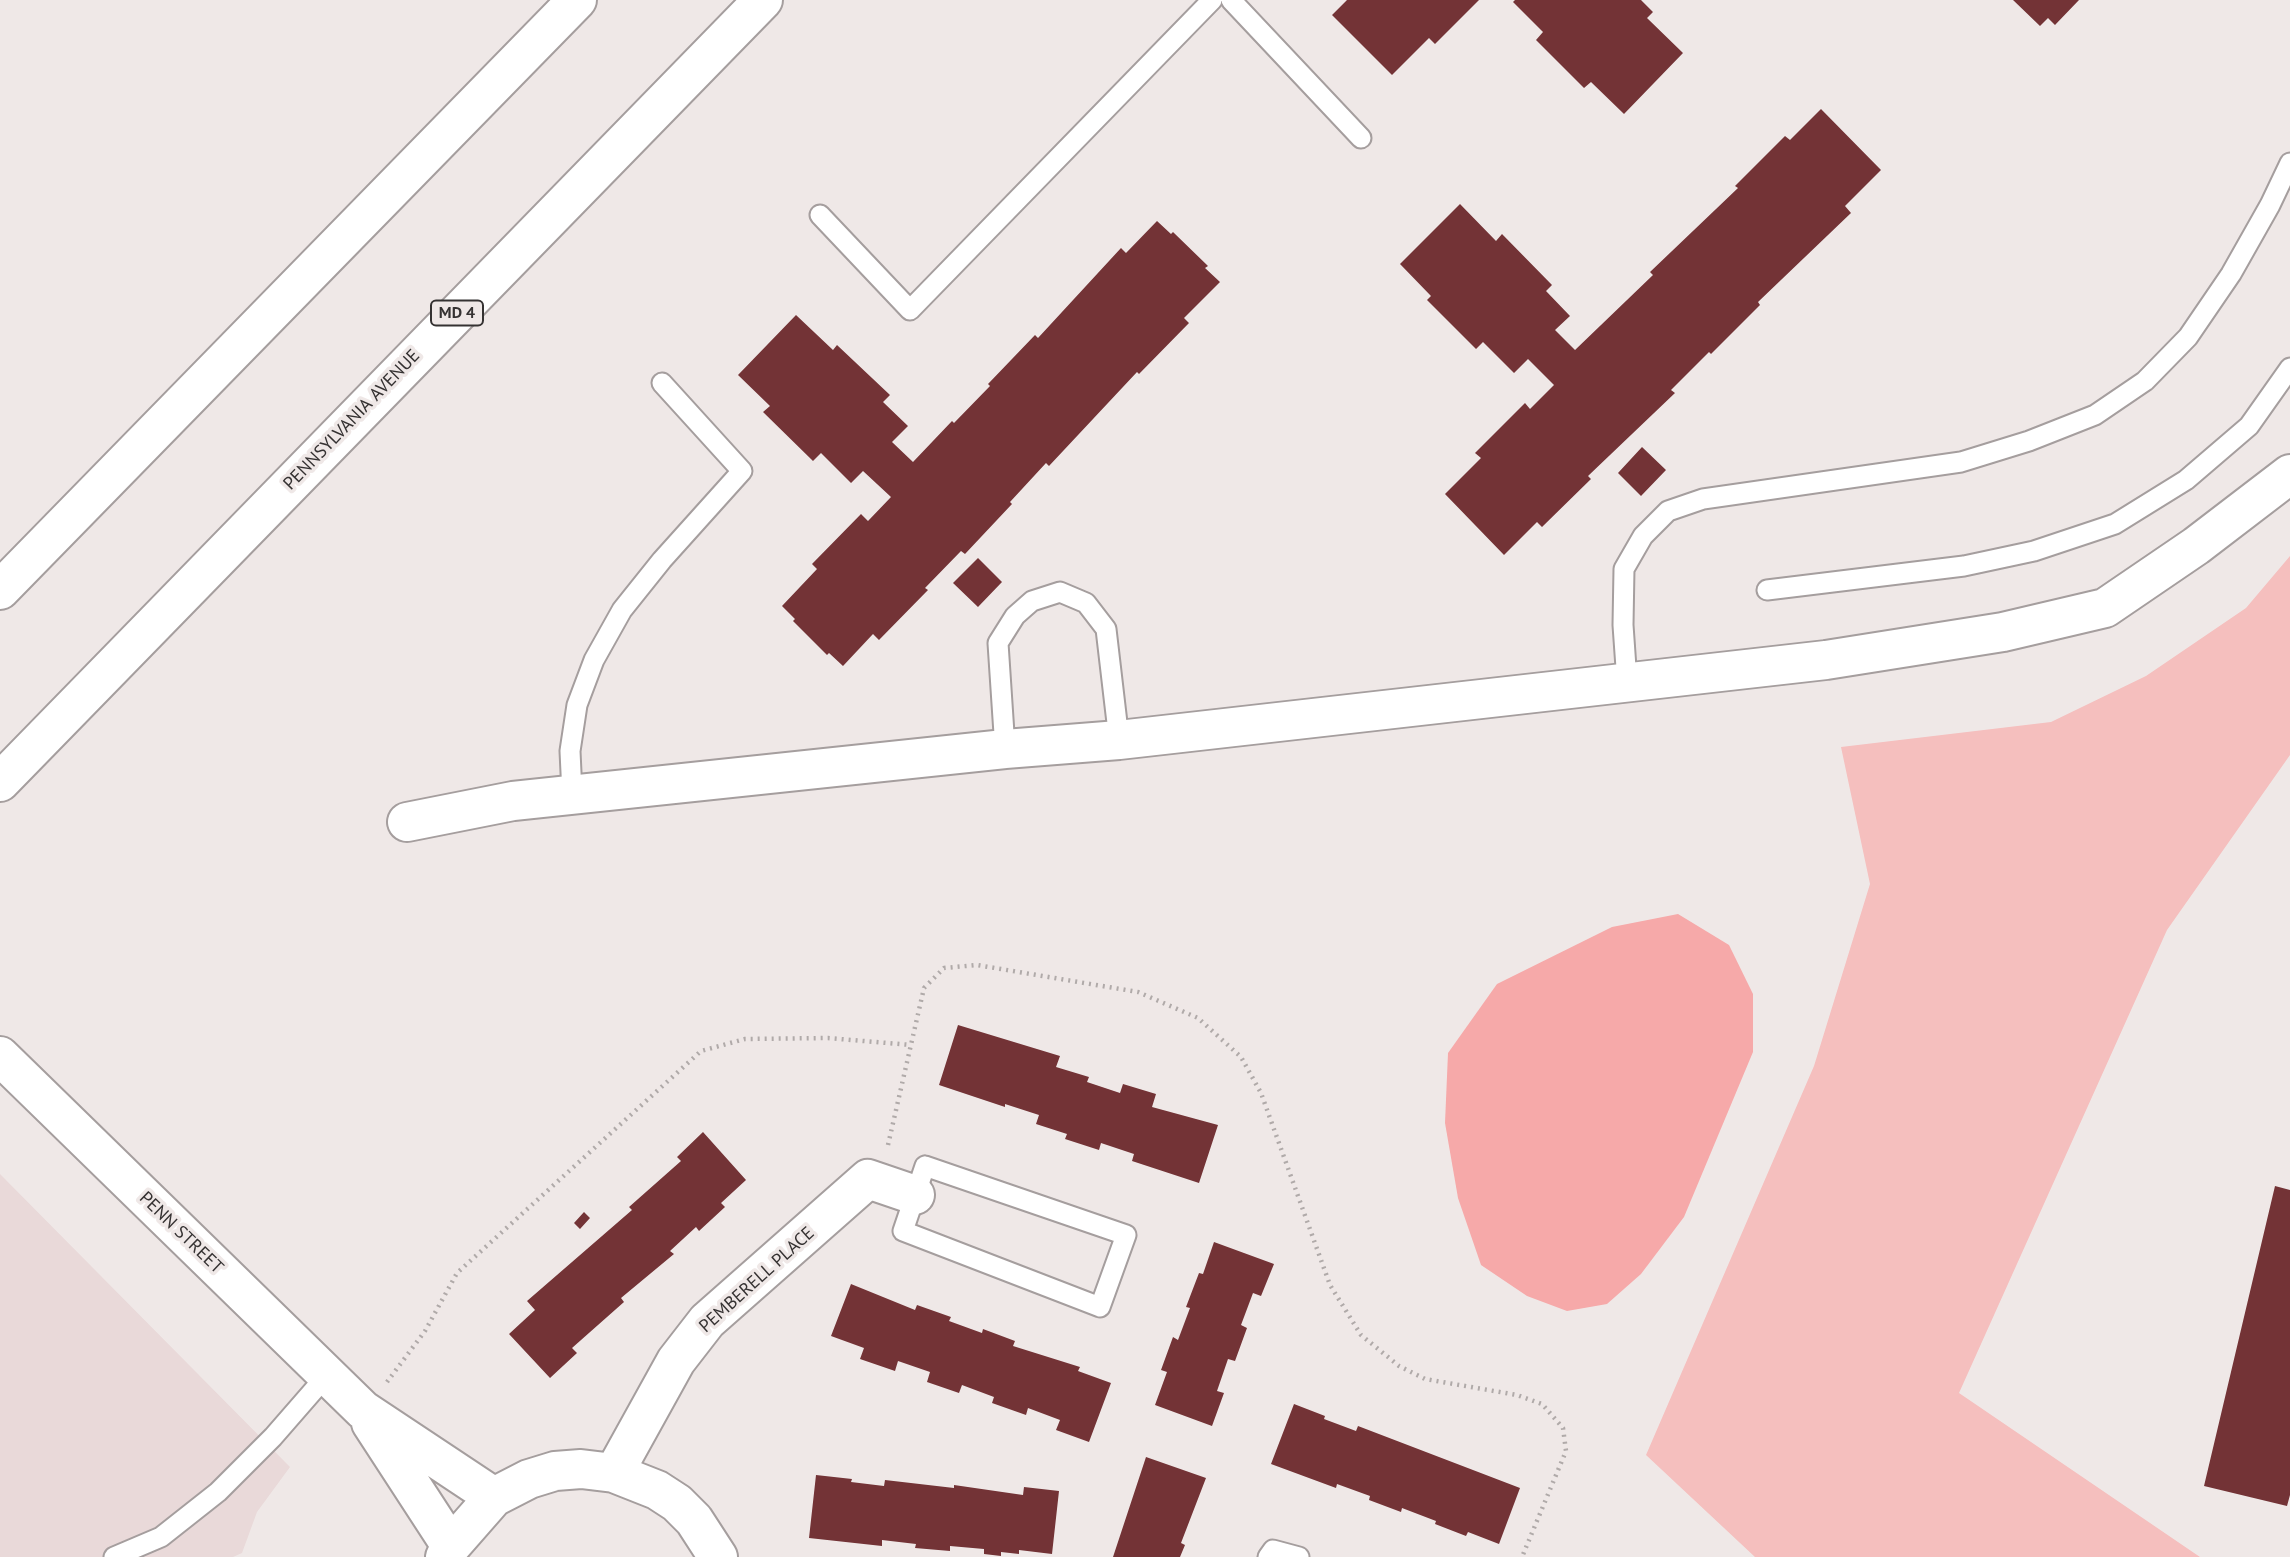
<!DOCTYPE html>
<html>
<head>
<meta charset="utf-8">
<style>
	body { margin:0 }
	canvas { display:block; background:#efe8e7 }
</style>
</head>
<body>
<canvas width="2290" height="1557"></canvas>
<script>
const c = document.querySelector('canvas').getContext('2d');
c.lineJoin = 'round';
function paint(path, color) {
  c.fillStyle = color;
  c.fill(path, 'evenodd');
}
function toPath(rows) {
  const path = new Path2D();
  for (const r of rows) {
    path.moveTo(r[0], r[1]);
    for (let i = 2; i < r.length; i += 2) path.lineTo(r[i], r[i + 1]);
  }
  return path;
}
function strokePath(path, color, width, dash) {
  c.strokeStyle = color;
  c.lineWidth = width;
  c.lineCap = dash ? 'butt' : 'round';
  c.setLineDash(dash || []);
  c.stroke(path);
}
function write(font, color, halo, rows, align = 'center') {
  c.font = font + ' "PT Sans",sans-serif';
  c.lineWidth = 7;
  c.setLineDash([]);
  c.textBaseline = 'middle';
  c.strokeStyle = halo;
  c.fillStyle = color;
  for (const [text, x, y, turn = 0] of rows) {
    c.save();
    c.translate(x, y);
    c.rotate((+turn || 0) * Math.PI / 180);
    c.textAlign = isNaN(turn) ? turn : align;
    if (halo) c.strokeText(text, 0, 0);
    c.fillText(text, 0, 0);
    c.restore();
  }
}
paint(toPath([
	[0,1174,290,1467,257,1512,242,1553,233,1557,0,1557]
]), '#e9d9d9');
paint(toPath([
	[2290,556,2290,755,2167,930,1959,1393,2200,1557,1755,1557,1646,1455,1814,1066,1870,884,1841,747,2051,722,2146,676,2246,608]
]), '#f5bfbe');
paint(toPath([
	[1678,914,1729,945,1753,994,1753,1052,1684,1217,1641,1274,1607,1304,1567,1311,1527,1296,1481,1265,1458,1198,1445,1123,1448,1053,1497,984,1612,927]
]), '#f6a9a9');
paint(toPath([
	[1347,0,1479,0,1435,44,1429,38,1392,75,1332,15],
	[1515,0,1641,0,1653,12,1647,18,1683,53,1624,114,1591,82,1584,88,1536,40,1543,32,1513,2],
	[2013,0,2079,0,2055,25,2048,18,2040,26],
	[1821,109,1881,170,1845,206,1851,213,1758,302,1760,305,1711,354,1709,352,1671,390,1675,393,1588,476,1591,479,1542,527,1537,522,1504,555,1445,494,1481,458,1475,453,1525,403,1530,409,1554,385,1528,359,1514,373,1483,342,1476,349,1427,300,1431,296,1400,264,1460,204,1496,241,1502,234,1552,285,1546,291,1570,316,1555,330,1575,350,1653,275,1650,272,1738,188,1735,186,1785,136,1790,140],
	[1157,221,1171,234,1173,232,1208,266,1205,268,1220,282,1184,318,1189,323,1139,374,1137,372,1049,466,1046,463,1010,502,1012,504,965,554,961,551,925,588,928,590,879,640,873,634,843,666,829,653,827,655,793,621,795,619,782,606,817,569,812,564,861,514,868,521,891,497,863,471,851,483,821,453,813,461,763,412,770,406,738,375,796,315,833,350,837,345,890,395,883,402,908,426,892,442,913,462,952,421,954,423,990,386,988,384,1035,335,1038,338,1121,248,1126,253],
	[1642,447,1666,470,1641,496,1618,473],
	[978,558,1002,582,978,607,953,583],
	[958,1025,1060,1056,1056,1067,1089,1077,1087,1082,1120,1093,1123,1084,1156,1094,1152,1107,1218,1125,1199,1183,1132,1161,1134,1154,1101,1143,1099,1150,1065,1139,1067,1134,1036,1124,1039,1115,1005,1104,1005,1107,939,1085],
	[703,1132,746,1180,721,1203,725,1207,699,1231,696,1227,670,1251,674,1254,621,1298,624,1302,572,1348,577,1353,550,1378,509,1334,535,1310,527,1301,632,1210,629,1207,681,1161,677,1157],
	[2275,1186,2290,1190,2290,1495,2287,1506,2204,1486],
	[584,1212,590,1218,580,1229,574,1223],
	[1214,1242,1274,1264,1261,1296,1253,1293,1241,1325,1247,1328,1235,1361,1228,1359,1217,1391,1224,1393,1212,1426,1155,1405,1167,1372,1161,1370,1173,1337,1178,1340,1190,1308,1186,1307,1199,1273,1203,1274],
	[851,1284,915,1310,917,1305,951,1317,949,1321,982,1333,983,1329,1015,1341,1013,1346,1080,1367,1078,1371,1111,1383,1089,1442,1056,1430,1060,1420,1028,1408,1026,1415,992,1403,994,1397,962,1385,959,1393,927,1382,930,1372,898,1361,895,1371,860,1359,864,1348,831,1336],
	[1294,1404,1325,1416,1324,1419,1356,1431,1358,1426,1520,1488,1499,1544,1468,1532,1466,1536,1435,1524,1436,1521,1402,1508,1401,1512,1369,1500,1370,1496,1337,1484,1336,1488,1271,1464],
	[1146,1457,1206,1478,1181,1543,1185,1545,1180,1557,1113,1557],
	[816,1475,852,1479,851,1482,884,1486,885,1480,954,1488,954,1485,1023,1495,1024,1487,1059,1491,1052,1554,1019,1550,1019,1554,1001,1552,1001,1556,984,1554,984,1549,950,1546,950,1551,915,1548,916,1544,882,1540,882,1546,809,1538]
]), '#733336');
const lane = toPath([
	[1231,0,1361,138],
	[820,215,910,310,1212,0],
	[1767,590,1964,566,2034,551,2115,524,2186,480,2249,426,2290,368],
	[1627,682,1623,625,1624,569,1643,536,1668,511,1703,499,1961,462,2029,441,2095,415,2145,381,2188,337,2231,274,2270,205,2290,163],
	[1005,749,998,643,1015,616,1032,601,1060,592,1086,603,1106,629,1119,740],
	[572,794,570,751,577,705,594,660,622,610,662,560,742,471,662,383],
	[925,1166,1126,1235,1100,1307,903,1231,925,1166],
	[114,1557,161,1537,218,1492,273,1437,327,1375],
	[1268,1557,1273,1550,1299,1557]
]);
const street = toPath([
	[407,822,513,801,1005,749,1119,740,1826,660,2003,632,2105,608,2196,546,2290,474],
	[0,1056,363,1410,494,1497],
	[371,1423,451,1546],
	[614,1473,676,1361,707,1321,868,1179,915,1195],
	[445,1557,451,1546,494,1497,529,1479,555,1471,581,1469,614,1473,657,1490,677,1503,694,1520,718,1557]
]);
const highway = toPath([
	[0,590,577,0],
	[0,782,763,0]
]);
strokePath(lane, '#a59e9e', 23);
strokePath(street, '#a59e9e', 42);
strokePath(highway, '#a59e9e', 42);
strokePath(toPath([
	[888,1145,924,988,944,968,977,965,1138,992,1198,1018,1241,1057,1261,1093,1330,1285,1361,1335,1399,1366,1425,1379,1517,1395,1542,1404,1563,1428,1566,1451,1522,1557],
	[387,1382,425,1331,457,1273,701,1051,745,1039,828,1038,911,1045]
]), '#b0aaa9', 4.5, [2, 5]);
strokePath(lane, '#fff', 19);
strokePath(street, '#fff', 38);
strokePath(highway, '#fff', 38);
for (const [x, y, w] of [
	[457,313,52]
]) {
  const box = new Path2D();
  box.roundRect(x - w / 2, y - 12.5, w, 25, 5);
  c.fillStyle = '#efe8e7';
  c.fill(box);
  strokePath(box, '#353232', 2);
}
write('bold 16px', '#353232', null, [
	["MD 4",457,313]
]);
write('18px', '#353232', '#efe8e7', [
	["PENNSYLVANIA AVENUE",352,420,-46],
	["PENN STREET",181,1233,44],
	["PEMBERELL PLACE",757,1280,-42]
]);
</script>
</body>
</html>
